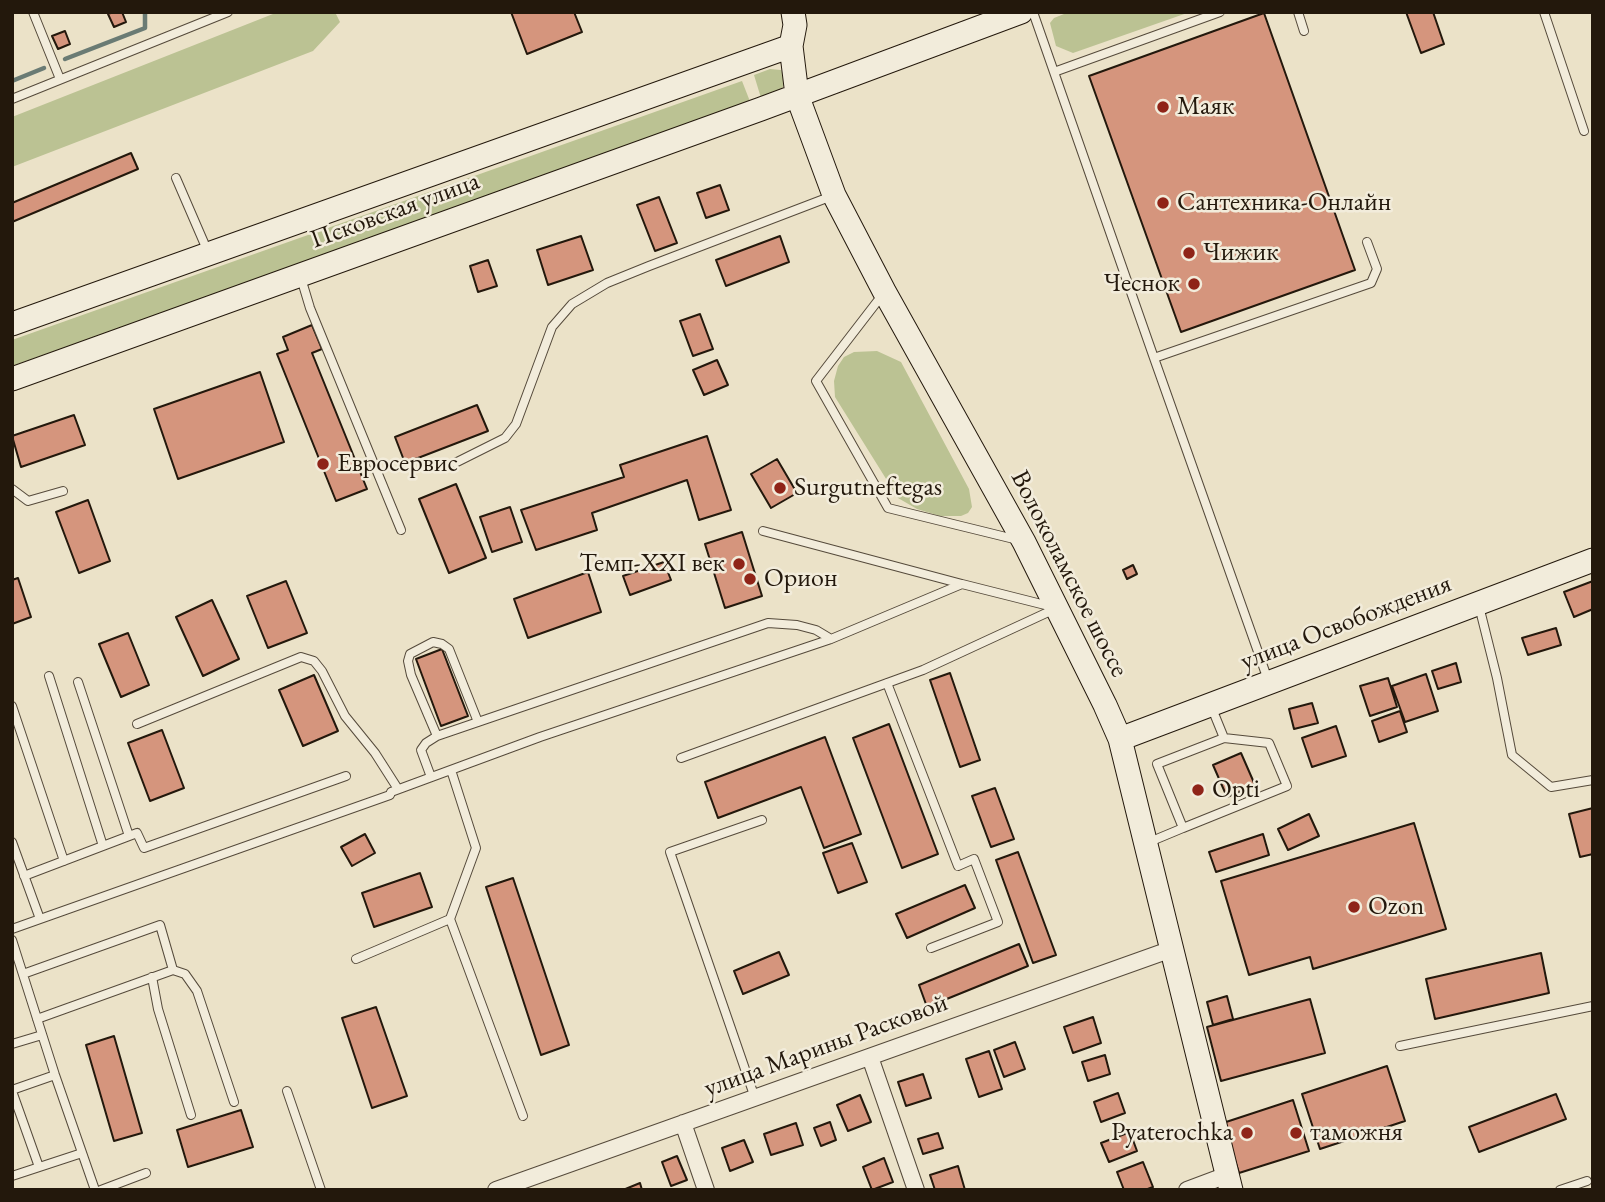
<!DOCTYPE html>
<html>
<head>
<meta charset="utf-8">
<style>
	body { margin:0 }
	#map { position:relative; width:1605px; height:1202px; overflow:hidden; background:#ebe2c8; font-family:"EB Garamond",serif }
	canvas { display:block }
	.frame { position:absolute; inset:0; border:14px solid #23180c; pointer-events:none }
</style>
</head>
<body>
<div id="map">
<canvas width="1605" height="1202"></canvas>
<div class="frame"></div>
</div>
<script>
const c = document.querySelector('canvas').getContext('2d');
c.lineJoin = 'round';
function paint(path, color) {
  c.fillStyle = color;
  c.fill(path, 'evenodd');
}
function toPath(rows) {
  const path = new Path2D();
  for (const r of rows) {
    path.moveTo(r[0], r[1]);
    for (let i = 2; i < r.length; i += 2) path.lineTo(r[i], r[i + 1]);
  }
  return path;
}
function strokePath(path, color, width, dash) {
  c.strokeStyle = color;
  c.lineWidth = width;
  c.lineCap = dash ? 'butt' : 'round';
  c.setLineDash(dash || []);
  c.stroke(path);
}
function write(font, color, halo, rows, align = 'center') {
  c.font = font + ' "EB Garamond",serif';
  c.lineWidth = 5;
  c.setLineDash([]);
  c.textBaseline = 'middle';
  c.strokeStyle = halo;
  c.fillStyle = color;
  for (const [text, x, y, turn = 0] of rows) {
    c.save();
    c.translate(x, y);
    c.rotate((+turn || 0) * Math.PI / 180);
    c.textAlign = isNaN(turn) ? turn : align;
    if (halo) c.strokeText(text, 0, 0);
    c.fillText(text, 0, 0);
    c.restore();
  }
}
paint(toPath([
	[278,12,335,12,340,22,313,51,12,167,12,117],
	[1069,12,1190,12,1073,53,1056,46,1050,23,1054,18],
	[770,69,781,70,786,82,780,91,761,98,754,75],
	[742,81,751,104,12,366,12,340],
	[877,351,901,362,969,489,972,507,968,513,961,516,940,516,917,509,898,498,835,397,834,381,838,366,844,357,854,352]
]), '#bbc293');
strokePath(toPath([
	[65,59,145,28,145,12],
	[12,81,44,68]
]), '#6a7b74', 4.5);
const building = toPath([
	[113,12,122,12,126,22,114,27,108,14,113,12],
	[511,12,574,12,582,32,527,54,511,12],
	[1406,12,1433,12,1444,44,1421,53,1406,12],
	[1264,13,1355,270,1181,332,1089,76,1264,13],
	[65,31,70,44,58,49,52,36,65,31],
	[131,153,138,169,12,222,12,203,131,153],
	[720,185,729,210,706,218,697,193,720,185],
	[659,197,677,243,655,251,637,205,659,197],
	[581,236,593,270,548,285,537,250,581,236],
	[780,236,789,262,726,286,716,260,780,236],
	[488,260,497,286,478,292,470,266,488,260],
	[700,314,713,349,693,356,680,321,700,314],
	[312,325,322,349,312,353,367,489,336,501,277,354,288,350,283,337,312,325],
	[717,360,728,385,704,395,693,370,717,360],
	[260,372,284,442,178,479,154,409,260,372],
	[477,405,488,431,405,463,395,437,477,405],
	[74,415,85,445,21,467,12,436,74,415],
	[707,436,731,510,699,520,687,480,592,513,597,530,536,550,521,510,624,477,620,465,707,436],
	[777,459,797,493,771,508,751,474,777,459],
	[456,484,486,558,449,573,419,499,456,484],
	[88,500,110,561,79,573,56,512,88,500],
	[510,507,522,542,492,552,480,517,510,507],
	[742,532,762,596,725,608,705,544,742,532],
	[664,562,671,580,630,595,623,576,664,562],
	[1133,565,1137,574,1127,579,1123,570,1133,565],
	[588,572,601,612,528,638,514,599,588,572],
	[18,578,31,617,12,624,12,580,18,578],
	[286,581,307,633,268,648,247,596,286,581],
	[1593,581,1593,609,1574,617,1564,592,1593,581],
	[212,600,239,659,203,676,176,617,212,600],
	[1556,628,1561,645,1528,655,1522,638,1556,628],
	[128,633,149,685,121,697,99,644,128,633],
	[442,649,468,716,441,726,416,659,442,649],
	[1456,663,1461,682,1438,689,1432,671,1456,663],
	[950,673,980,760,960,767,930,680,950,673],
	[1426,674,1438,711,1405,722,1392,686,1426,674],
	[314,675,338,731,303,746,279,690,314,675],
	[1388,678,1397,707,1370,716,1360,686,1388,678],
	[1312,703,1318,723,1294,729,1289,709,1312,703],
	[1400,711,1407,732,1379,742,1372,721,1400,711],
	[889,724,938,854,902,868,853,738,889,724],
	[1336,726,1346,756,1312,767,1302,738,1336,726],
	[162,730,184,788,150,801,128,743,162,730],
	[825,737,861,834,824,848,801,787,718,818,705,782,825,737],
	[1241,753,1255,785,1227,797,1213,765,1241,753],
	[995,788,1014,839,991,847,972,796,995,788],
	[1593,808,1593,854,1580,857,1569,814,1593,808],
	[1309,814,1319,836,1288,850,1278,829,1309,814],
	[1414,823,1446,929,1313,969,1310,957,1249,975,1221,881,1414,823],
	[365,834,375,853,352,866,341,847,365,834],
	[1263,834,1269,855,1216,872,1209,852,1263,834],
	[852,843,867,882,838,893,823,853,852,843],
	[1018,852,1056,955,1033,963,996,860,1018,852],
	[420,873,432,907,374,927,362,893,420,873],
	[513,878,569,1045,541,1055,486,887,513,878],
	[965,885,975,908,907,938,896,914,965,885],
	[1019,944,1028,966,927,1007,919,985,1019,944],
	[779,952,789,975,743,994,734,971,779,952],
	[1541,953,1549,993,1435,1019,1426,979,1541,953],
	[1227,996,1233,1019,1213,1025,1207,1002,1227,996],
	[1310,999,1325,1053,1221,1081,1207,1027,1310,999],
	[376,1007,407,1096,372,1108,342,1018,376,1007],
	[1093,1017,1101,1043,1073,1053,1064,1027,1093,1017],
	[114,1036,142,1133,114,1141,86,1045,114,1036],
	[1015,1042,1025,1069,1004,1077,994,1050,1015,1042],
	[989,1051,1002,1089,979,1097,966,1059,989,1051],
	[1105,1055,1110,1074,1088,1081,1082,1062,1105,1055],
	[1387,1066,1405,1121,1320,1149,1302,1094,1387,1066],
	[923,1074,931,1098,906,1106,898,1082,923,1074],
	[1118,1093,1125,1113,1101,1122,1094,1102,1118,1093],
	[1556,1094,1566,1119,1479,1152,1469,1127,1556,1094],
	[860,1095,871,1122,848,1131,837,1105,860,1095],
	[1293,1100,1309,1151,1239,1173,1223,1123,1293,1100],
	[241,1110,253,1147,188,1167,177,1130,241,1110],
	[830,1122,836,1140,821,1146,814,1128,830,1122],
	[796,1123,803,1145,771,1155,764,1134,796,1123],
	[1130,1132,1137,1151,1109,1162,1101,1143,1130,1132],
	[938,1133,943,1148,923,1154,918,1139,938,1133],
	[744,1140,753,1162,730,1171,722,1148,744,1140],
	[677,1156,687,1180,671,1186,662,1162,677,1156],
	[884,1158,893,1182,872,1190,863,1167,884,1158],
	[1143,1162,1153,1187,1145,1190,1124,1190,1117,1172,1143,1162],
	[958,1166,965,1190,935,1190,930,1175,958,1166],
	[640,1183,642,1190,623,1190,640,1183]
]);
paint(building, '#d5957d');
strokePath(building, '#23180c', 2);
const lane = toPath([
	[33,12,60,79],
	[1033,12,1154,358,1371,283,1377,269,1367,242],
	[1298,12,1304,31],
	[1544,12,1584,131],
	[1054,72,1220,12],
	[12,99,228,12],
	[176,178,208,252],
	[301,278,310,308,401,530],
	[883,294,816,381,888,508,1018,540],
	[1154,358,1268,680],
	[455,463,505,438,516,424,552,327,572,304,607,283,649,266,832,196],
	[12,489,28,501,63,491],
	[763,531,962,584],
	[1479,606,1497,678,1512,755,1551,787,1593,780],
	[49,676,103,846],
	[78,682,129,836],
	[887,683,958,866,974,859,998,922,931,948],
	[12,706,64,861],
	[137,724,301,657,314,661,322,671,345,716,375,753,398,789],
	[437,736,411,675,408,661,410,654,433,642,442,644,449,649,478,722],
	[431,777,421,750,426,743,437,736,768,623,797,625,816,630,831,639],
	[1183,828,1287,786,1269,743,1224,738],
	[12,842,40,919],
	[1147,843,1183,828,1157,764,1224,738,1211,706],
	[24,876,137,833,144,848,346,776],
	[450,919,523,1116],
	[12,929,390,795,391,792,540,737,831,639,962,584,1057,608,923,670,681,758],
	[12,940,55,1075,95,1190],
	[356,959,450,919,476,848,451,770],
	[173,970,185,974,197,991,234,1102],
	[23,974,160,925,173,970,37,1019],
	[152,977,158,1009,191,1115],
	[12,1044,42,1035],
	[1400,1046,1593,1006],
	[12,1090,55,1075],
	[12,1091,39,1167],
	[287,1091,321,1190],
	[755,1098,670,852,762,820],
	[12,1176,82,1153],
	[101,1190,146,1173],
	[1560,1190,1587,1181]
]);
const street = toPath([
	[870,1057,916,1190],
	[683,1123,706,1190],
	[496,1190,1172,949],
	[1187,1190,1227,1175]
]);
const secondary = toPath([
	[793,12,795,25,791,46,797,95,834,195,884,291,1024,542,1105,705,1120,739,1231,1190],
	[12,324,791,46],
	[12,379,761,109,1021,12],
	[1120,739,1593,560]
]);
strokePath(lane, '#554a3b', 10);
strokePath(street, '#554a3b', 18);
strokePath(secondary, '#23180c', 25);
strokePath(lane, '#f2ecdb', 8);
strokePath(street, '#f2ecdb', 16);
strokePath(secondary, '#f2ecdb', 23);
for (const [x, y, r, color] of [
	[1163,107,7,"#8f2418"],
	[1163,203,7,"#8f2418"],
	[1189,253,7,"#8f2418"],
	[1194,284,7,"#8f2418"],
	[323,464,7,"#8f2418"],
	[780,488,7,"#8f2418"],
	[739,564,7,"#8f2418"],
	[750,579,7,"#8f2418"],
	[1198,790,7,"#8f2418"],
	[1354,907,7,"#8f2418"],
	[1247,1133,7,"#8f2418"],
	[1296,1133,7,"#8f2418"]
]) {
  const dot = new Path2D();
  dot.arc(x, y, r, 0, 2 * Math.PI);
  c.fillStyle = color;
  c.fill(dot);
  strokePath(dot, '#f2ecdb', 2.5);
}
write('26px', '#23180c', '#f2ecdb', [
	["Маяк",1177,107],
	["Сантехника-Онлайн",1177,203],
	["Чижик",1203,253],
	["Чеснок",1180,284,"right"],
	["Евросервис",337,464],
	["Surgutneftegas",794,488],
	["Темп-XXI век",725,564,"right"],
	["Орион",764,579],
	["Opti",1212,790],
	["Ozon",1368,907],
	["Pyaterochka",1233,1133,"right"],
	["таможня",1310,1133]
], 'left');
write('26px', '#23180c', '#f2ecdb', [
	["Псковская улица",395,211,-20],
	["Волоколамское шоссе",1069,574,63],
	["улица Освобождения",1346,623,-21],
	["улица Марины Расковой",826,1046,-20]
]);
</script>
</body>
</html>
